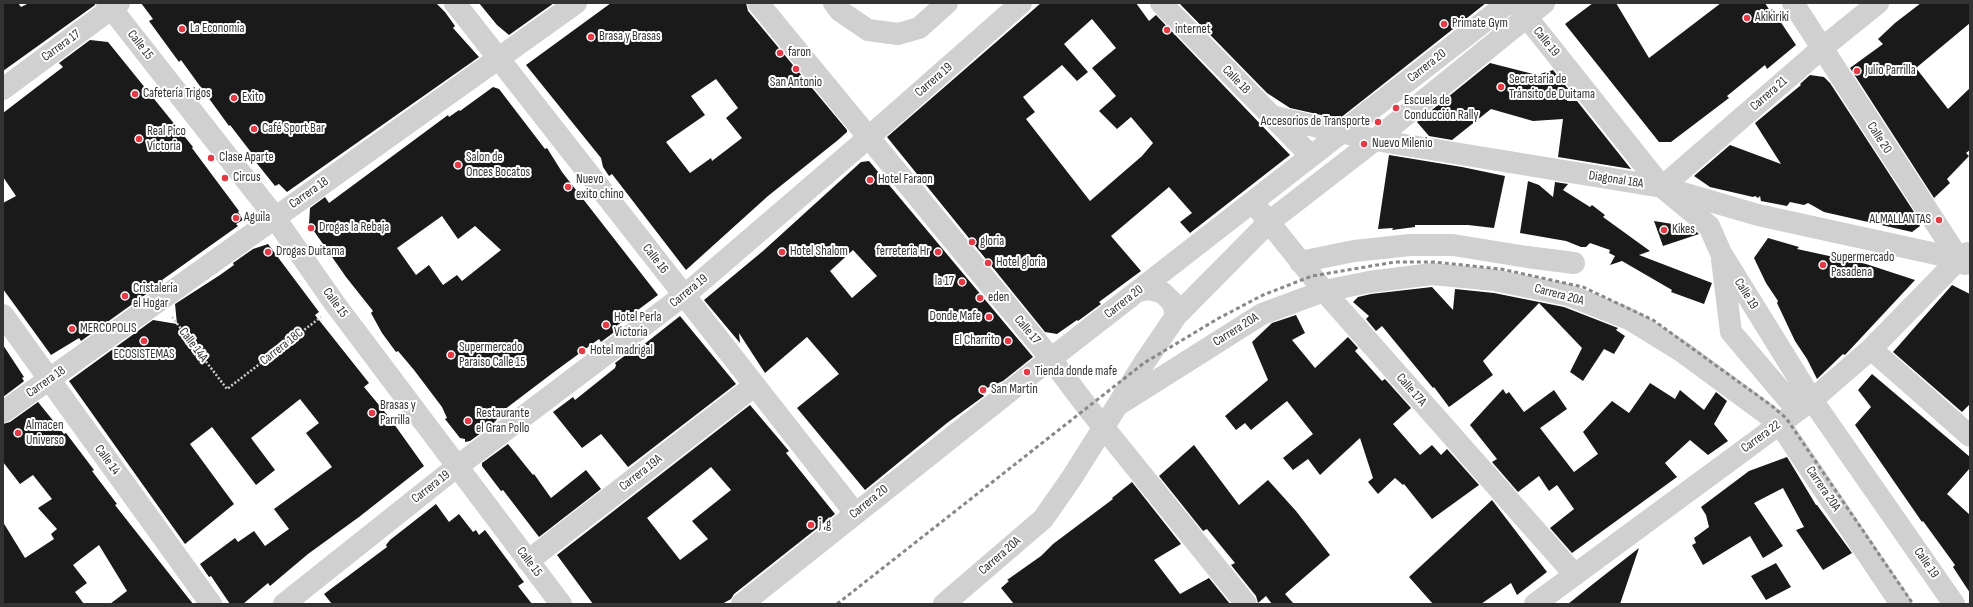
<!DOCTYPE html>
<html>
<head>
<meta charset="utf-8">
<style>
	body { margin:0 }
	#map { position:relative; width:1973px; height:607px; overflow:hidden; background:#fff; font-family:"Sofia Sans Condensed",sans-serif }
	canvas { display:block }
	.frame { position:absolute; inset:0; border:4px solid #333; pointer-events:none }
</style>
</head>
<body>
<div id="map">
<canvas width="1973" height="607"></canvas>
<div class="frame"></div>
</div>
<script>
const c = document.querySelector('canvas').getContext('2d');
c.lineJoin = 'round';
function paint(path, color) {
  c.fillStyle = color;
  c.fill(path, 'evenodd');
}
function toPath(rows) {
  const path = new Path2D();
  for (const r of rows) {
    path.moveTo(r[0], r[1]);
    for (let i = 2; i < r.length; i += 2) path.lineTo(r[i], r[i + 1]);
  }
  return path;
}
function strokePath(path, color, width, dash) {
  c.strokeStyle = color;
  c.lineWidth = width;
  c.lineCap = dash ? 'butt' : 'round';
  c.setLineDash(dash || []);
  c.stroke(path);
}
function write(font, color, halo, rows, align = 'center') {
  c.font = font + ' "Sofia Sans Condensed",sans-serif';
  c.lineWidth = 4;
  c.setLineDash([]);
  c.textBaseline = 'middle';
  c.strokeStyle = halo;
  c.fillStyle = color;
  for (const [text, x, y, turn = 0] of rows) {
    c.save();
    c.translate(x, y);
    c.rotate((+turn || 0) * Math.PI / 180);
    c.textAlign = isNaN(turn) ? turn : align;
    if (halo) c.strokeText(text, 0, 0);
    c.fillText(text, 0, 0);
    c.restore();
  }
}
paint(toPath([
	[3,3,18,3,21,7,29,3,95,3,95,5,3,71],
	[141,3,436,3,445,12,455,26,453,28,479,57,287,192,279,184,275,186,255,161,257,160,230,125,229,126,181,60,179,62,149,21,153,19],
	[479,3,554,3,509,35,497,25],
	[611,3,746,3,748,11,847,130,847,132,838,140,768,196,686,270,612,174,609,176,603,167,601,158,526,65],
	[716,79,738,108,726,118,742,138,712,161,711,158,690,173,666,142,705,115,691,96],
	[1041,3,1136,3,1149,21,1156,15,1290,155,1190,233,1180,222,1192,213,1169,187,1111,236,1141,271,1099,302,1101,304,1078,321,1077,320,1057,334,1045,332,887,137],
	[1092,19,1116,48,1092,68,1116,96,1099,111,1117,129,1131,117,1153,143,1142,156,1090,201,1026,119,1035,112,1023,97,1062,65,1077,81,1088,72,1064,44],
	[1179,3,1486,3,1339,119,1290,108,1267,93],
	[1593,3,1616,3,1649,58,1721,3,1765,3,1770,11,1772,9,1796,45,1767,69,1765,65,1727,96,1729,98,1671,142,1659,142,1565,24],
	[1921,3,1970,3,1970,23,1916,68,1948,109,1970,88,1970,150,1966,153,1969,156,1947,179,1950,183,1934,198,1850,68,1883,44,1878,39,1895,23],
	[90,40,108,42,193,147,192,148,239,211,238,212,243,220,236,224,238,226,162,280,163,282,81,341,79,338,51,355,3,289,3,203,16,196,3,177,3,113,63,67,59,63],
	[1490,63,1537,75,1553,70,1569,90,1567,101,1577,101,1631,169,1558,157,1563,119,1533,121,1491,109,1452,140,1429,136,1417,122],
	[1810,75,1824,77,1830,83,1916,215,1914,216,1920,226,1912,232,1824,212,1808,203,1804,205,1790,202,1787,206,1761,201,1760,196,1758,198,1755,196,1753,197,1710,187,1694,176,1730,145,1781,164,1755,123,1801,85,1800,84],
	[493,87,499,89,545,149,547,148,562,172,658,295,615,327,617,330,601,342,599,339,554,372,496,416,498,418,492,425,470,441,465,442,465,439,460,438,445,419,447,418,442,407,414,370,398,351,396,352,382,333,371,313,373,311,346,277,309,224,310,208,325,197,329,203,448,115,449,117,459,110,460,111],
	[442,216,458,239,475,226,501,250,462,281,457,275,443,285,429,265,416,275,397,248],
	[1389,155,1462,167,1505,176,1494,228,1468,225,1415,225,1415,227,1392,230,1393,228,1378,229],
	[869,161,1033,357,1003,381,980,391,984,396,947,423,865,490,797,408,839,374,807,337,765,373,739,333,740,343,704,300,763,251,861,162],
	[853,250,877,276,852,298,830,271],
	[1528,181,1539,185,1553,197,1555,182,1568,184,1563,190,1590,207,1592,205,1605,215,1603,217,1650,251,1639,255,1712,283,1704,304,1671,292,1672,290,1622,261,1610,265,1615,256,1609,253,1610,250,1590,243,1586,247,1581,247,1566,241,1520,233],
	[1654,221,1691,227,1699,234,1663,246],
	[1768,238,1799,247,1797,249,1866,264,1915,280,1845,355,1843,354,1817,379,1807,359,1795,341,1777,303,1778,301,1766,283,1754,258],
	[268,244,319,312,315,315,369,383,364,387,389,417,424,466,359,517,308,554,270,586,268,583,243,604,230,604,211,576,209,577,200,564,235,538,238,542,254,531,265,546,289,529,274,509,332,467,306,433,319,423,300,399,251,438,275,470,256,485,212,427,190,444,234,504,185,544,69,381,153,320,177,324,175,304,220,275,234,265,233,263,253,249],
	[1952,285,1970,294,1970,404,1962,412,1893,352],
	[1432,287,1453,310,1455,289,1494,293,1564,307,1618,328,1616,330,1625,336,1614,354,1604,349,1583,381,1570,372,1582,348,1539,303,1483,361,1493,375,1449,407,1434,387,1433,388,1382,326,1376,331,1366,319,1369,316,1353,302,1358,297,1371,294],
	[1296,315,1305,333,1292,340,1315,368,1348,337,1358,348,1355,351,1382,381,1385,379,1411,408,1393,424,1420,455,1432,445,1441,455,1447,449,1479,485,1432,519,1404,484,1403,485,1395,478,1378,494,1368,482,1373,478,1360,438,1320,475,1308,459,1293,470,1283,458,1313,434,1287,401,1251,430,1245,423,1236,430,1225,416,1268,380,1252,342,1272,323],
	[680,316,736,384,628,467,601,434,582,448,553,412,573,397,575,400,615,368,616,365,615,363,631,351,633,353],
	[3,345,24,377,22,378,24,381,23,382,3,397],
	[1872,374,1970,457,1970,468,1947,494,1970,515,1970,593,1953,567,1955,565,1923,521,1922,522,1855,425,1871,407,1858,390],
	[1650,383,1675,399,1680,390,1704,410,1716,392,1727,401,1714,424,1728,441,1708,455,1690,440,1665,463,1677,477,1572,553,1550,528,1574,509,1557,485,1549,491,1539,476,1518,492,1492,462,1497,459,1470,425,1503,389,1506,394,1509,392,1524,412,1554,390,1567,409,1540,428,1574,472,1598,454,1583,432,1612,401,1629,413],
	[38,402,64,434,66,433,94,470,92,471,117,504,115,505,193,604,110,604,127,591,99,545,73,565,87,583,75,592,84,604,3,604,3,522,25,558,54,539,51,534,57,529,38,508,52,499,33,475,20,484,3,462,3,424,10,422],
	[750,405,789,451,786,453,835,514,734,594,731,599,722,604,593,604,557,555],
	[711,467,731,490,692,521,708,539,680,560,647,518],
	[508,444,533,475,534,474,551,498,586,470,601,489,539,537,503,490,501,491,482,466,482,463],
	[1194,445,1239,505,1268,480,1296,511,1330,555,1285,594,1294,604,1272,604,1266,596,1258,603,1256,596,1231,565,1235,563,1207,529,1203,531,1159,476],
	[1787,457,1816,505,1817,505,1852,553,1823,570,1796,530,1804,527,1783,488,1754,503,1783,546,1763,558,1750,536,1703,565,1692,545,1696,543,1694,538,1709,527,1706,515,1701,507,1749,471],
	[1132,482,1181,544,1154,560,1180,594,1209,578,1230,604,1014,604,1001,588,1009,581,1007,580,1041,556,1053,544,1113,499,1112,498],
	[1492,500,1547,572,1517,595,1511,583,1481,604,1433,604,1409,577],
	[436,504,449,522,459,514,473,532,476,530,479,535,485,530,524,582,518,586,532,604,332,604,324,594,387,547,386,545,390,540],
	[1639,548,1620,604,1568,604,1593,584],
	[1776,563,1791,587,1766,600,1751,576]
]), '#1a1a1a');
strokePath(toPath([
	[172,317,227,389,321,317]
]), '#cdcdcd', 2.5, [2, 2]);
strokePath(toPath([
	[107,3,268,208,335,304,561,604],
	[455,3,855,513],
	[758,3,1048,355,1088,408,1246,604],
	[834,3,840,11,868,30,898,34,919,28,947,3],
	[1161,3,1311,156],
	[1793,3,1959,259,1965,264],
	[1517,5,1662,187,1709,226,1721,253,1812,400,1954,604],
	[3,89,119,3],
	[1271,116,1375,140,1662,187,1758,215,1959,259],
	[1662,187,1821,49,1878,3],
	[1260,211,1324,291,1575,575],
	[1722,260,1731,332,1797,410],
	[1300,262,1354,251,1410,245,1453,245,1527,257,1574,263],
	[1139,291,1150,289,1163,293,1173,303,1176,316],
	[3,315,211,604],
	[1871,349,1970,436],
	[1118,405,1262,314,1324,291,1369,282,1432,274,1494,280,1568,295,1629,319,1681,351,1779,423,1901,604],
	[3,412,576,3],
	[528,561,754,386],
	[284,604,450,472,692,289,862,143,1021,3],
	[742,604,1044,364,1508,3],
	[944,604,1043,519,1071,479,1144,363,1176,316,1269,222,1375,140,1544,3],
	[1535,604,1812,400,1871,349,1959,259,1968,253]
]), '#d0d0d0', 22);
strokePath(toPath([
	[837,604,1144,363,1219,318,1263,295,1312,276,1395,262,1434,262,1501,269,1583,287,1653,320,1772,406,1786,418,1913,604]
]), '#888', 3, [4, 3]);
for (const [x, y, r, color] of [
	[1747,18,4,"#e63946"],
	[1444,24,4,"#e63946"],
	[182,29,4,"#e63946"],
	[1167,30,4,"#e63946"],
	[591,37,4,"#e63946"],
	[780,53,4,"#e63946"],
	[796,69,4,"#e63946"],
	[1857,71,4,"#e63946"],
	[1501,87,4,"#e63946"],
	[135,94,4,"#e63946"],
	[234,98,4,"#e63946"],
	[1396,108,4,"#e63946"],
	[1378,122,4,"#e63946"],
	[254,129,4,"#e63946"],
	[139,139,4,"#e63946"],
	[1364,144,4,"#e63946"],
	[211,158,4,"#e63946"],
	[458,165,4,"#e63946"],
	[225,178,4,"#e63946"],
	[870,180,4,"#e63946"],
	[568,187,4,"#e63946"],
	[236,218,4,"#e63946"],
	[1939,220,4,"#e63946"],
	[311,228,4,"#e63946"],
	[1664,230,4,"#e63946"],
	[972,242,4,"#e63946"],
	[268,252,4,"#e63946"],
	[782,252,4,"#e63946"],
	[938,252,4,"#e63946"],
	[988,263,4,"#e63946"],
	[1823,265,4,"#e63946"],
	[962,282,4,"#e63946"],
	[125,296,4,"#e63946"],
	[980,298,4,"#e63946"],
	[989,317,4,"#e63946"],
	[606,325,4,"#e63946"],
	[72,329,4,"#e63946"],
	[144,341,4,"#e63946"],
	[1008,341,4,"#e63946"],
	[582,351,4,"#e63946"],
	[451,355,4,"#e63946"],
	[1027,372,4,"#e63946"],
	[983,390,4,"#e63946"],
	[372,413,4,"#e63946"],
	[468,421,4,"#e63946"],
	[18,433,4,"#e63946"],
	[811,525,4,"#e63946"]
]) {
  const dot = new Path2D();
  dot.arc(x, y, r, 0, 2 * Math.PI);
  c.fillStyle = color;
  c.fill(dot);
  strokePath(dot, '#fff', 1.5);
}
write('13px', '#333', '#fff', [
	["Akikiriki",1755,18],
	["Primate Gym",1452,24],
	["La Economia",190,29],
	["internet",1175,30],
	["Brasa y Brasas",599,37],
	["faron",788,53],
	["Julio Parrilla",1865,71],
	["Secretaría de",1509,80],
	["Tránsito de Duitama",1509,95],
	["San Antonio",796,83,"center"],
	["Cafetería Trigos",143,94],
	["Exito",242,98],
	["Escuela de",1404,101],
	["Conducción Rally",1404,116],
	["Accesorios de Transporte",1370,122,"right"],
	["Café Sport Bar",262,129],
	["Real Pico",147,132],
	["Victoria",147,147],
	["Nuevo Milenio",1372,144],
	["Clase Aparte",219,158],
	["Salon de",466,158],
	["Onces Bocatos",466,173],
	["Circus",233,178],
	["Nuevo",576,180],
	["exito chino",576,195],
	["Hotel Faraon",878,180],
	["Aguila",244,218],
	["ALMALLANTAS",1931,220,"right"],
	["Drogas la Rebaja",319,228],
	["Kikes",1672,230],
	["gloria",980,242],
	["Drogas Duitama",276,252],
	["Hotel Shalom",790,252],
	["ferreteria Hr",930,252,"right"],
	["Supermercado",1831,258],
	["Pasadena",1831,273],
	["Hotel gloria",996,263],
	["la 17",954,282,"right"],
	["Cristalería",133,289],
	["el Hogar",133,304],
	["eden",988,298],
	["Donde Mafe",981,317,"right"],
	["Hotel Perla",614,318],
	["Victoria",614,333],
	["MERCOPOLIS",80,329],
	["El Charrito",1000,341,"right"],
	["Supermercado",459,348],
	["Paraiso Calle 15",459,363],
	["Hotel madrigal",590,351],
	["ECOSISTEMAS",144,355,"center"],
	["Tienda donde mafe",1035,372],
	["San Martin",991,390],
	["Brasas y",380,406],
	["Parrilla",380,421],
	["Restaurante",476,414],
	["el Gran Pollo",476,429],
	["Almacen",26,426],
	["Universo",26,441],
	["j ,g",819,525]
], 'left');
write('13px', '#333', '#fff', [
	["Calle 19",1546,42,51],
	["Calle 15",140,45,52],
	["Carrera 17",61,46,-36],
	["Carrera 20",1427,66,-38],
	["Carrera 19",934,80,-41],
	["Calle 18",1236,80,46],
	["Carrera 21",1769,94,-41],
	["Calle 20",1879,138,57],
	["Diagonal 18A",1616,180,9],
	["Carrera 18",309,193,-35],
	["Calle 16",655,259,52],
	["Carrera 19",689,291,-39],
	["Calle 19",1746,294,58],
	["Carrera 20A",1559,295,15],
	["Carrera 20",1124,302,-38],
	["Calle 15",335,303,54],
	["Calle 17",1027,330,50],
	["Carrera 20A",1236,330,-32],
	["Calle 14A",193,345,53],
	["Carrera 18C",282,347,-38],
	["Carrera 18",46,382,-35],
	["Calle 17A",1411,390,49],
	["Carrera 22",1761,437,-36],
	["Calle 14",107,460,54],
	["Carrera 19A",641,473,-38],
	["Carrera 19",431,487,-38],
	["Carrera 20A",1823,489,56],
	["Carrera 20",869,502,-39],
	["Carrera 20A",1000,556,-41],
	["Calle 15",529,562,53],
	["Calle 19",1926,563,55]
]);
</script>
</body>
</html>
